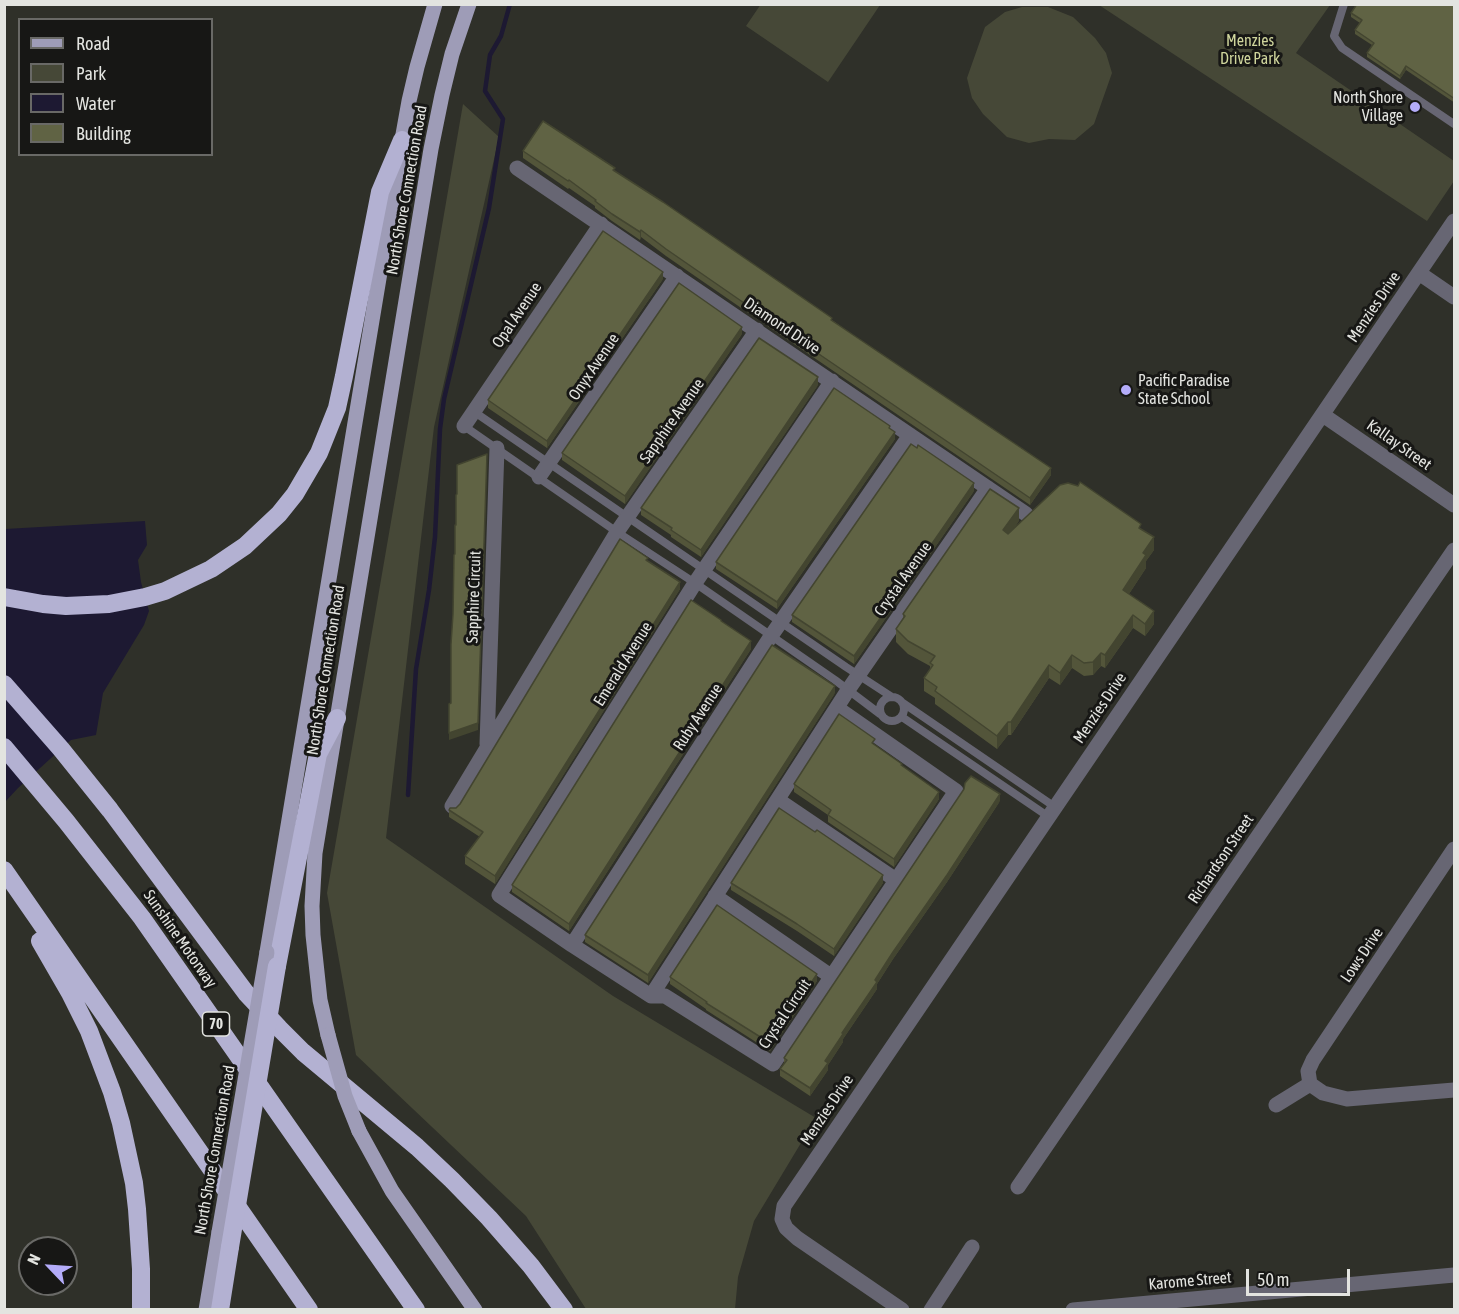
<!DOCTYPE html>
<html>
<head>
<meta charset="utf-8">
<style>
	body { margin:0 }
	#map { position:relative; width:1459px; height:1314px; overflow:hidden; background:#2f3029; font-family:"Asap Condensed",sans-serif }
	canvas { display:block }
	.frame { position:absolute; inset:0; border:6px solid #e3e4e0; pointer-events:none }
	.legend { position:absolute; left:18px; top:18px; width:195px; height:138px; box-sizing:border-box; background:#171715; border:2px solid #696966; margin:0; padding:8px 10px; list-style:none; font-size:18px; color:#e3e4e0 }
	.legend li { display:flex; align-items:center; gap:12px; height:30px }
	.legend b { width:30px; border:2px solid #696966 }
	.north { position:absolute; left:18px; top:1236px; width:60px; height:60px; box-sizing:border-box; background:#171715; border:2px solid #696966; border-radius:50%; rotate:295deg; font-size:16px; font-weight:700; line-height:24px; text-align:center; color:#e3e4e0 }
	.north::after { content:''; display:block; margin:auto; width:21px; height:27px; background:#b4acf9; clip-path:polygon(50% 0,100% 100%,50% 72%,0 100%) }
	.scale { position:absolute; left:1246px; top:1269px; width:104px; height:27px; box-sizing:border-box; border:3px solid #e3e4e0; border-top:0; padding-left:8px; font-size:18px; line-height:21px; white-space:nowrap; color:#e3e4e0; -webkit-text-stroke:4px #171715; paint-order:stroke }
</style>
</head>
<body>
<div id="map">
<canvas width="1459" height="1314"></canvas>
<div class="frame"></div>
<ul class="legend">
<li><b style="height:8px;background:#9e9cb7"></b>Road</li>
<li><b style="height:16px;background:#464837"></b>Park</li>
<li><b style="height:16px;background:#1d1932"></b>Water</li>
<li><b style="height:16px;background:#606344"></b>Building</li>
</ul>
<div class="north">N</div>
<div class="scale">50 m</div>
</div>
<script>
const c = document.querySelector('canvas').getContext('2d');
c.lineJoin = 'round';
function paint(path, color) {
  c.fillStyle = color;
  c.fill(path, 'evenodd');
}
function toPath(rows) {
  const path = new Path2D();
  for (const r of rows) {
    if (r.length === 3) {
      path.moveTo(r[0] + r[2], r[1]);
      path.arc(r[0], r[1], r[2], 0, 2 * Math.PI);
      continue;
    }
    path.moveTo(r[0], r[1]);
    for (let i = 2; i < r.length; i += 2) path.lineTo(r[i], r[i + 1]);
  }
  return path;
}
function strokePath(path, color, width, dash) {
  c.strokeStyle = color;
  c.lineWidth = width;
  c.lineCap = dash ? 'butt' : 'round';
  c.setLineDash(dash || []);
  c.stroke(path);
}
function write(font, color, halo, rows, align = 'center') {
  c.font = font + ' "Asap Condensed",sans-serif';
  c.lineWidth = 6;
  c.setLineDash([]);
  c.textBaseline = 'middle';
  c.strokeStyle = halo;
  c.fillStyle = color;
  for (const [text, x, y, turn = 0] of rows) {
    c.save();
    c.translate(x, y);
    c.rotate((+turn || 0) * Math.PI / 180);
    c.textAlign = isNaN(turn) ? turn : align;
    if (halo) c.strokeText(text, 0, 0);
    c.fillText(text, 0, 0);
    c.restore();
  }
}
paint(toPath([
	[761,4,880,4,880,5,828,82,746,26],
	[1099,5,1330,5,1296,53,1454,161,1454,181,1427,221],
	[1022,7,1048,7,1073,17,1095,38,1106,53,1112,73,1094,124,1075,140,1049,139,1029,143,1007,137,983,114,972,98,967,78,985,27,1005,12],
	[463,104,499,137,434,427,386,838,613,996,816,1118,754,1221,738,1277,735,1309,586,1309,526,1216,356,1055,327,893]
]), '#464837');
paint(toPath([
	[145,521,147,545,138,560,141,582,149,611,144,625,103,693,96,735,71,740,18,788,5,802,5,529]
]), '#1d1932');
strokePath(toPath([
	[408,795,416,669,429,590,435,537,440,429,444,399,489,208,503,119,485,91,490,55,501,36,510,4]
]), '#1d1932', 4.5);
strokePath(toPath([
	[1344,4,1334,36,1342,48,1454,124],
	[473,411,846,667,892,697],
	[464,426,617,532,695,583,835,680,880,714],
	[892,709,12],
	[903,703,1055,807],
	[902,717,1049,817]
]), '#676673', 8);
strokePath(toPath([
	[517,168,1026,514],
	[1419,273,1454,297],
	[1323,415,1454,505],
	[464,426,601,224],
	[539,477,677,276],
	[837,708,956,791,773,1064,665,996,651,996,848,690,988,488],
	[487,744,497,448],
	[778,800,896,880],
	[452,806,617,532,757,330],
	[1454,849,1313,1060,1308,1071,1310,1084,1323,1093,1347,1099,1454,1090],
	[715,896,832,977],
	[572,945,499,895,695,583,832,381],
	[651,996,572,945,771,636,910,435],
	[1276,1105,1310,1084],
	[1018,1187,1454,550],
	[902,1310,797,1238,786,1228,782,1219,784,1206,1454,221],
	[931,1310,972,1247],
	[1073,1310,1454,1275]
]), '#676673', 15);
strokePath(toPath([
	[267,952,402,140,409,101,417,67,435,4],
	[328,1035,320,1000,313,935,312,906,315,853,431,149,442,95,452,54,469,4],
	[359,1131,392,1191,475,1310],
	[206,1310,219,1232]
]), '#9e9cb7', 15);
strokePath(toPath([
	[4,597,43,604,66,606,109,604,145,597,165,591,211,569,245,546,279,514,295,494,319,453,337,408,344,376,380,192,402,140],
	[4,684,61,749,110,810,246,993,279,1028,303,1052,417,1147,452,1180,489,1218,531,1266,564,1310],
	[4,747,66,821,142,918,416,1310],
	[4,870,309,1310],
	[40,941,70,993,89,1031,112,1092,121,1123,134,1183,137,1209,141,1269,141,1310],
	[277,966,318,754,337,718],
	[220,1310,230,1247]
]), '#b3b1d2', 18);
strokePath(toPath([
	[328,1035,345,1096,359,1131],
	[219,1232,267,952]
]), '#9e9cb7', 15);
strokePath(toPath([
	[230,1247,277,966]
]), '#b3b1d2', 18);
paint(toPath([
	[1455,4,1455,103,1406,70,1400,79,1367,57,1367,53,1372,45,1355,34,1355,30,1360,23,1351,17,1351,13],
	[523,151,615,171,832,320,1051,475,1030,505,747,312,666,256,641,237,640,240,612,221,595,208,595,206,569,188,568,189,523,158],
	[663,279,547,448,488,408,488,400],
	[742,334,625,504,562,460,562,453],
	[818,385,701,557,671,537,671,535,641,515,641,508],
	[890,429,895,439,777,609,716,569,716,562],
	[974,491,854,664,792,622,792,615],
	[1019,521,1014,528,1141,529,1154,550,1146,561,1146,568,1129,594,1154,624,1145,636,1133,628,1105,668,1101,666,1093,675,1084,676,1072,668,1060,685,1049,678,1011,735,1008,735,997,749,935,704,935,698,924,691,924,678,930,669,930,666,908,654,896,642,896,629,903,618,903,614],
	[648,561,680,589,495,884,465,864,465,856,480,837,449,817,449,810,456,808,460,804],
	[721,621,751,649,569,931,512,892,512,885],
	[835,693,648,983,585,942,585,935],
	[875,745,902,766,939,799,894,867,828,822,828,815,794,792,794,784],
	[1000,801,947,882,893,959,877,984,877,989,843,1039,843,1042,828,1065,828,1070,810,1096,780,1076,780,1069,784,1063,784,1058],
	[815,832,883,883,834,956,797,931,731,890,731,883],
	[670,977,817,981,770,1051,706,1010,706,1009,670,984]
]), '#53553a');
paint(toPath([
	[1406,66,1406,70,1400,79,1400,76],
	[641,230,641,237,640,240,640,232],
	[663,272,663,279,547,448,547,441],
	[742,327,742,334,625,504,625,496],
	[818,377,818,385,701,557,701,550],
	[895,432,895,439,777,609,777,602],
	[487,454,478,730,449,740,449,733],
	[1051,468,1051,475,1030,505,1030,498],
	[974,483,974,491,854,664,854,656],
	[1019,508,1019,521,1003,543,1003,530],
	[1154,537,1154,550,1146,561,1146,568,1123,603,1123,590,1143,553],
	[680,582,680,589,495,884,495,876],
	[1154,611,1154,624,1145,636,1145,624],
	[1133,615,1133,628,1105,668,1105,655],
	[751,641,751,649,569,931,569,924],
	[1101,653,1101,666,1093,675,1093,662],
	[1072,655,1072,668,1060,685,1060,673],
	[1049,665,1049,678,1011,735,1011,722],
	[835,686,835,693,648,983,648,975],
	[1008,722,1008,735,997,749,997,736],
	[939,792,939,799,894,867,894,859],
	[1000,794,1000,801,947,882,893,959,877,984,877,989,843,1039,843,1042,828,1065,828,1070,810,1096,810,1088,842,1033,893,952],
	[883,875,883,883,834,956,834,949],
	[817,974,817,981,770,1051,770,1043]
]), '#434530');
const building = toPath([
	[1357,4,1455,4,1455,99,1406,66,1400,76,1367,53,1374,43,1355,30,1362,20,1351,13,1357,4],
	[543,121,615,168,613,170,663,202,832,318,831,320,1051,468,1030,498,747,305,666,249,641,230,640,232,612,214,595,201,596,200,569,180,568,181,523,151,543,121],
	[603,231,663,272,547,441,488,400,603,231],
	[679,283,742,327,625,496,562,453,679,283],
	[759,338,818,377,701,550,671,530,672,528,641,508,759,338],
	[834,388,890,426,889,428,895,432,777,602,716,562,834,388],
	[911,444,917,448,918,445,974,483,854,656,792,615,911,444],
	[487,454,478,723,449,733,449,704,451,703,451,644,453,614,454,555,455,554,455,525,456,525,456,495,457,494,457,465,487,454],
	[1080,482,1141,524,1139,528,1154,537,1143,553,1146,555,1123,590,1154,611,1145,624,1133,615,1105,655,1101,653,1093,662,1084,663,1072,655,1060,673,1049,665,1011,722,1008,722,997,736,935,691,937,687,924,678,933,665,930,663,935,656,908,641,896,629,905,616,903,614,990,489,1019,508,1003,530,1008,534,1060,485,1068,483,1078,486,1080,482],
	[620,539,648,558,646,560,680,582,495,876,465,856,483,832,449,810,450,808,456,808,460,804,620,539],
	[691,600,721,620,721,621,751,641,569,924,512,885,691,600],
	[772,645,835,686,648,975,585,935,772,645],
	[839,714,875,739,872,743,902,764,901,765,939,792,894,859,828,815,831,810,794,784,839,714],
	[971,776,1000,794,947,875,893,952,875,980,877,982,842,1033,843,1034,825,1061,828,1063,810,1088,780,1069,787,1060,784,1058,964,789,965,783,971,776],
	[779,808,815,832,817,830,883,875,834,949,797,924,731,883,779,808],
	[717,905,817,974,770,1043,706,1003,707,1002,670,977,717,905]
]);
paint(building, '#606344');
strokePath(building, '#434530', 1.5);
for (const [x, y, r, color] of [
	[1415,107,6,"#b4acf9"],
	[1126,390,6,"#b4acf9"]
]) {
  const dot = new Path2D();
  dot.arc(x, y, r, 0, 2 * Math.PI);
  c.fillStyle = color;
  c.fill(dot);
  strokePath(dot, '#171715', 2);
}
for (const [x, y, w] of [
	[216,1024,27]
]) {
  const box = new Path2D();
  box.roundRect(x - w / 2, y - 12, w, 24, 4.5);
  c.fillStyle = '#171715';
  c.fill(box);
  strokePath(box, '#e3e4e0', 1.5);
}
write('bold 15px', '#e3e4e0', null, [
	["70",216,1024]
]);
write('16px', '#cfd59c', '#171715', [
	["Menzies",1250,41],
	["Drive Park",1250,59]
]);
write('16px', '#e3e4e0', '#171715', [
	["North Shore",1403,98],
	["Village",1403,116],
	["Pacific Paradise",1138,381,"left"],
	["State School",1138,399,"left"]
], 'right');
write('16px', '#e3e4e0', '#171715', [
	["North Shore Connection Road",407,190,-80],
	["Menzies Drive",1374,307,-56],
	["Opal Avenue",517,315,-56],
	["Diamond Drive",782,326,34],
	["Onyx Avenue",594,367,-56],
	["Sapphire Avenue",672,421,-55],
	["Kallay Street",1399,445,35],
	["Crystal Avenue",903,579,-55],
	["Sapphire Circuit",474,597,-88],
	["Emerald Avenue",623,664,-58],
	["North Shore Connection Road",326,670,-81],
	["Menzies Drive",1100,708,-56],
	["Ruby Avenue",698,717,-57],
	["Richardson Street",1221,859,-56],
	["Sunshine Motorway",180,939,55],
	["Lows Drive",1362,955,-56],
	["Crystal Circuit",785,1014,-56],
	["Menzies Drive",827,1110,-56],
	["North Shore Connection Road",215,1150,-80],
	["Karome Street",1190,1281,-5]
]);
</script>
</body>
</html>
